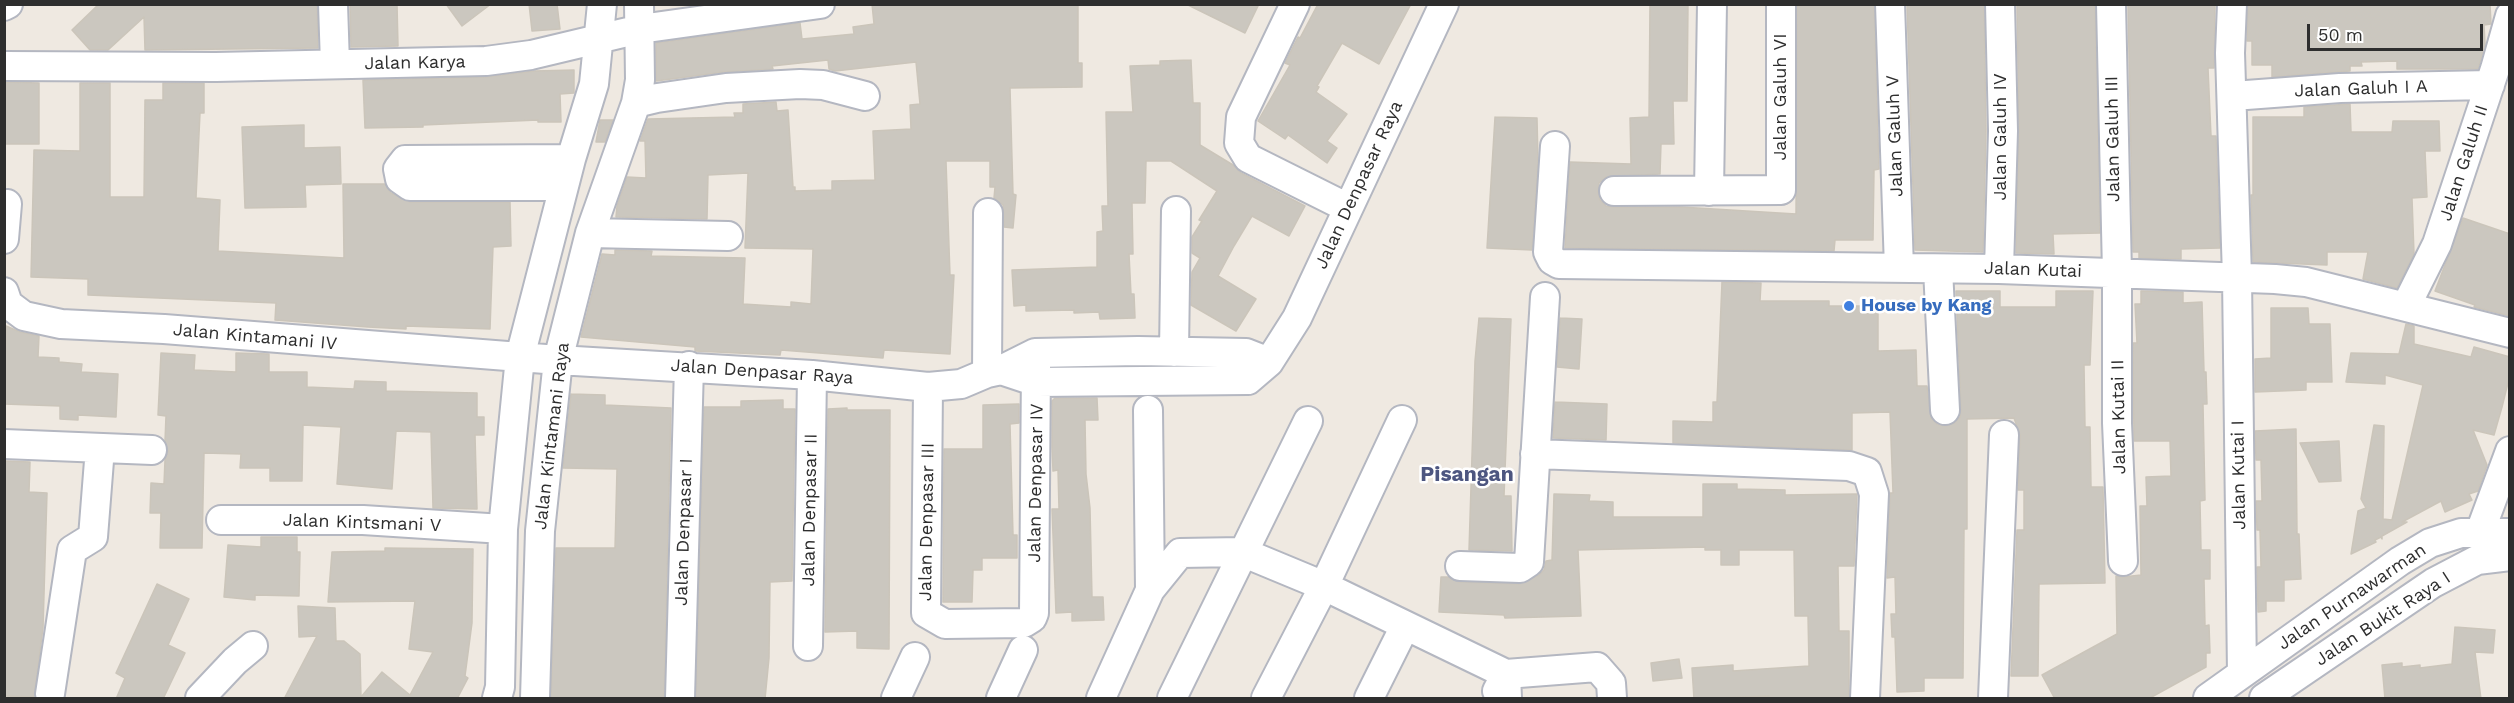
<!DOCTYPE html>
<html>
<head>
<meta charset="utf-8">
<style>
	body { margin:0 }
	#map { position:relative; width:2514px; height:703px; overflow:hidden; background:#efe9e1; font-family:"Work Sans",sans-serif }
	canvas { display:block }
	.frame { position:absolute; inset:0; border:6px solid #2e2e2e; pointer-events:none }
	.scale { position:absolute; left:2307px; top:24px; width:176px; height:27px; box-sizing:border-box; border:3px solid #2e2e2e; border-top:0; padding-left:8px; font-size:18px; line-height:21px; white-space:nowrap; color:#2e2e2e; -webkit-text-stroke:4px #fff; paint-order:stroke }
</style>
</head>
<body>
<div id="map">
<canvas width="2514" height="703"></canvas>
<div class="frame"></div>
<div class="scale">50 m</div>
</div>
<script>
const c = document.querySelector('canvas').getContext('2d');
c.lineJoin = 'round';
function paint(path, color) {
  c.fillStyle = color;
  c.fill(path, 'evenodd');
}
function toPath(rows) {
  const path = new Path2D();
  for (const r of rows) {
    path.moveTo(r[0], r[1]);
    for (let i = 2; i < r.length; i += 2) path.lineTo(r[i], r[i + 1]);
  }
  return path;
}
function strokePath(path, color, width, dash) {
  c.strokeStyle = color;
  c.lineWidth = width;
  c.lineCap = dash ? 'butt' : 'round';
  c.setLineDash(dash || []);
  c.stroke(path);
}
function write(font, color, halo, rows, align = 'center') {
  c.font = font + ' "Work Sans",sans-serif';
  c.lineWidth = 5;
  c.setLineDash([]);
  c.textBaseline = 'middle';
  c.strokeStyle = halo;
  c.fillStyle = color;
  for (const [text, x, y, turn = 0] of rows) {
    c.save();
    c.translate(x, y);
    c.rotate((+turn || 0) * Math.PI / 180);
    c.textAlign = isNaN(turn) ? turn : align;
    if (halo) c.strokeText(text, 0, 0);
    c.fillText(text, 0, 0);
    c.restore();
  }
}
const building = toPath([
	[99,4,317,4,318,48,145,50,144,17,108,50,90,50,72,30,99,4],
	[350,4,397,4,398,46,351,47,350,4],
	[446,4,491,4,462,26,446,4],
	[529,4,557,4,560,29,532,31,529,4],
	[872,4,1078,4,1078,63,1082,63,1082,87,1010,88,1013,194,1016,195,1013,228,1004,227,1003,205,994,198,995,187,990,187,990,161,946,161,950,275,954,275,950,354,884,350,883,358,781,350,780,355,695,351,695,347,581,337,602,254,615,255,615,250,652,251,651,256,745,258,743,304,791,307,791,302,811,304,813,249,745,248,748,173,708,175,707,219,616,217,617,206,627,177,646,178,645,141,640,141,648,119,735,117,734,113,743,113,743,104,776,102,777,111,788,110,793,187,795,187,795,191,832,190,832,181,875,180,873,131,911,129,910,105,920,104,916,62,835,71,829,69,828,60,772,66,773,69,724,72,656,81,656,43,800,23,802,39,854,34,853,27,874,24,872,4],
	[1186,4,1259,4,1245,33,1186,4],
	[1318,4,1411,4,1379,64,1342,43,1317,86,1319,87,1316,92,1347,114,1327,141,1337,148,1327,163,1288,135,1285,139,1258,121,1290,65,1285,63,1298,37,1300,38,1318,4],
	[1650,4,1688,4,1687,101,1673,101,1674,144,1661,144,1660,174,1606,177,1599,183,1598,192,1600,200,1606,206,1614,207,1681,207,1796,214,1797,4,1874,4,1879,169,1874,170,1873,240,1835,240,1834,251,1565,248,1570,162,1631,164,1630,118,1649,117,1650,4],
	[1907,4,1984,4,1986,131,1983,252,1915,250,1907,4],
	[2017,4,2095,4,2100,233,2053,234,2054,254,2016,253,2019,131,2017,4],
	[2128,4,2215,4,2214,68,2208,68,2211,136,2216,136,2220,248,2181,249,2181,259,2139,258,2139,252,2133,252,2128,4],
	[2248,4,2490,4,2491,24,2484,25,2485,44,2478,69,2397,69,2397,61,2361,62,2362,66,2350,66,2350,71,2272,77,2272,65,2252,65,2252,41,2247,41,2248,4],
	[1191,60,1193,103,1200,103,1200,145,1233,165,1241,173,1305,206,1289,236,1252,216,1234,246,1218,276,1256,299,1236,331,1191,305,1192,272,1200,258,1192,253,1192,237,1202,221,1199,220,1217,191,1171,161,1146,161,1145,203,1132,203,1133,254,1129,254,1131,294,1134,294,1135,318,1100,319,1099,312,1074,313,1074,310,1026,311,1026,305,1014,306,1012,270,1097,267,1097,232,1103,231,1102,206,1108,206,1106,112,1133,112,1130,66,1160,65,1160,61,1191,60],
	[574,70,574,93,560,94,561,122,538,122,538,120,423,125,423,127,365,128,363,80,486,77,534,71,574,70],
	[4,82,39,83,39,144,4,144,4,82],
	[80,83,110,83,110,197,144,197,145,100,163,100,163,83,204,83,204,113,200,113,196,198,220,200,218,251,344,258,343,184,385,184,391,193,410,202,510,202,511,246,493,247,490,329,406,326,406,329,368,327,275,320,276,303,88,295,88,279,31,277,34,150,80,151,80,83],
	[2350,104,2351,132,2392,132,2393,121,2439,121,2440,151,2425,151,2427,197,2412,198,2414,254,2397,288,2363,279,2368,252,2327,252,2327,265,2253,262,2251,195,2253,195,2253,117,2304,117,2304,107,2350,104],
	[1495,117,1537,118,1538,161,1532,250,1487,248,1495,117],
	[600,120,613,120,605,142,596,142,600,120],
	[304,125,304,148,340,147,341,184,305,185,306,207,245,208,242,127,304,125],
	[2463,218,2510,234,2510,316,2474,307,2475,305,2435,291,2463,218],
	[1722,282,1761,283,1760,301,1829,301,1829,306,1878,306,1878,351,1916,350,1917,386,1927,386,1931,418,1937,424,1945,426,1954,423,1960,417,1961,410,1956,291,2000,291,2000,307,2056,307,2056,291,2093,291,2090,365,2084,365,2085,427,2090,427,2091,487,2103,487,2105,583,2039,584,2038,676,2011,676,2017,530,2024,530,2024,490,2018,490,2020,435,2014,418,1967,419,1967,529,1964,529,1963,678,1924,678,1924,691,1897,692,1895,637,1892,637,1891,614,1896,614,1895,577,1887,578,1890,493,1893,493,1890,412,1852,413,1852,450,1673,443,1673,421,1713,422,1713,402,1717,402,1722,282],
	[2141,291,2183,292,2183,303,2202,302,2204,372,2206,372,2207,404,2203,404,2205,500,2200,501,2201,550,2210,550,2210,579,2204,579,2205,626,2209,625,2210,653,2206,653,2206,667,2148,699,2055,699,2042,675,2117,634,2116,576,2123,577,2141,575,2140,506,2147,506,2146,477,2171,476,2170,441,2134,441,2133,343,2137,343,2135,304,2141,304,2141,291],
	[2271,308,2308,308,2309,324,2330,324,2332,382,2306,382,2306,390,2255,392,2255,359,2271,358,2271,308],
	[1479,318,1511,319,1504,496,1511,496,1512,551,1469,550,1475,361,1479,318],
	[1560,318,1582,319,1579,369,1557,367,1560,318],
	[2406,324,2414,326,2414,344,2471,357,2474,347,2510,357,2510,375,2502,407,2494,435,2473,430,2487,465,2478,491,2469,494,2472,500,2445,512,2441,501,2402,522,2407,522,2382,536,2382,539,2381,537,2375,540,2376,542,2351,554,2358,511,2366,508,2361,499,2374,425,2384,426,2383,519,2392,520,2423,385,2385,375,2385,384,2346,382,2351,353,2399,354,2406,324],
	[6,326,20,332,39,336,38,357,59,358,59,362,82,364,81,372,118,374,116,417,78,415,78,420,60,419,60,406,4,404,6,326],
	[161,353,195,355,194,370,236,372,236,353,269,354,269,372,307,372,307,387,354,389,355,381,386,382,386,391,477,393,477,417,484,417,484,435,475,435,477,509,433,508,431,432,396,431,392,489,337,484,341,427,303,425,302,481,270,481,270,468,240,468,241,454,204,453,202,548,160,548,161,513,150,513,151,483,164,484,165,460,168,451,165,441,166,416,158,415,161,353],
	[571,394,605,395,605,405,671,408,664,699,551,699,556,548,615,548,617,469,563,468,571,394],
	[1055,398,1097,398,1098,420,1085,420,1086,474,1090,508,1092,597,1103,597,1104,620,1072,621,1072,612,1056,613,1052,509,1059,509,1058,470,1053,471,1052,447,1052,401,1055,398],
	[783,400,783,409,795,409,792,581,770,582,769,658,765,699,696,699,704,407,741,407,741,401,783,400],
	[1555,402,1607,404,1606,440,1553,438,1555,402],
	[1019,404,1019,423,1010,424,1013,535,1017,535,1017,558,982,558,982,570,973,570,972,602,943,602,944,449,983,449,983,405,1019,404],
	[847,408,847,410,890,410,889,649,857,648,857,631,825,632,828,409,847,408],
	[2296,429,2297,534,2299,534,2301,579,2284,580,2284,601,2266,601,2266,611,2258,612,2257,567,2261,567,2260,530,2257,530,2256,501,2262,501,2261,460,2256,460,2255,431,2296,429],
	[2339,441,2341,481,2319,482,2300,443,2339,441],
	[4,461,30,462,29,492,47,493,43,628,34,697,4,696,4,461],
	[1703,484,1737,484,1737,489,1785,490,1785,495,1857,494,1854,566,1838,566,1839,631,1849,631,1849,699,1769,699,1769,696,1694,699,1692,668,1733,665,1733,671,1809,666,1808,616,1795,616,1794,550,1739,550,1739,565,1721,565,1721,550,1705,550,1705,547,1578,550,1581,616,1505,618,1504,615,1439,612,1441,577,1448,577,1459,582,1519,584,1539,575,1544,570,1546,561,1552,560,1554,494,1590,495,1589,501,1613,502,1613,517,1703,517,1703,484],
	[261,537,297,537,297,552,300,552,299,596,255,595,255,600,224,597,228,545,261,547,261,537],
	[385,548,473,549,472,623,465,676,468,678,457,699,284,699,317,636,299,637,298,606,335,608,336,641,344,641,360,654,361,697,382,672,410,695,433,652,409,649,415,601,328,602,332,552,385,551,385,548],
	[157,584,189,599,168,645,185,653,163,699,116,699,125,678,116,673,157,584],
	[2455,627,2495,630,2493,653,2475,652,2481,699,2385,699,2382,665,2402,663,2402,667,2420,665,2420,668,2452,664,2455,627],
	[1679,659,1682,678,1653,681,1651,663,1679,659]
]);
paint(building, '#cbc7bf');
strokePath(building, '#cbc5ba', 1.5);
const minor = toPath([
	[333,4,335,64],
	[1295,4,1241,117,1239,143,1248,158,1348,208],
	[1890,4,1899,268],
	[2111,4,2117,273,2117,423,2123,561],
	[2232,4,2230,53,2237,277,2242,673],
	[4,6,8,4],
	[4,66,216,67,486,61,531,55,640,29,820,4],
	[2233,96,2340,88,2490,85],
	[636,103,657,98,726,88,800,84,823,85,865,96],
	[1555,146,1548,252,1552,260,1559,264,1999,269,2275,279,2306,282,2510,333],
	[564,186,410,186,400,179,398,169,405,160,571,159],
	[1614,191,1781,190,1781,4],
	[1709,191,1712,4],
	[590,233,728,236],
	[4,239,7,204],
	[1938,269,1945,410],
	[1999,269,2003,131,2000,4],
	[4,292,8,304,24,316,61,324,164,329,558,360,812,375,928,387,961,384,987,373,1001,370,1035,353,1138,351,1246,353,1269,362],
	[2406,306,2437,244,2495,69,2510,16],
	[1174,352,1176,211],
	[1001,370,1037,382,1248,380,1269,362,1297,318,1444,4],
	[987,373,988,213],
	[928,387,926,613,945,624,1024,623,1032,618,1034,613,1036,365],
	[4,444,152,450],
	[1535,454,1849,466,1867,472,1874,494,1865,698],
	[221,520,363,520,503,529],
	[2480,532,2510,451],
	[1460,566,1520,568,1529,562,1545,297],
	[1150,590,1180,553,1242,552,1324,586,1506,674,1507,698],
	[808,646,812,375],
	[1497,691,1506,674,1597,667,1611,683,1612,698],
	[50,694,72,550,93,537,100,448],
	[200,698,235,661,253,646],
	[497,698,500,687,503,529,520,357,571,159,594,84,602,4],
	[535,698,540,531,558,360,590,233,636,103,640,80,639,4],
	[680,698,689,366],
	[896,698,915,657],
	[1001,698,1023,650],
	[1101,698,1150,590,1148,410],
	[1172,698,1308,421],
	[1266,698,1324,586,1402,420],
	[1369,698,1405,626],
	[1993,698,2004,435],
	[2208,698,2400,561,2430,543,2461,533,2510,533],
	[2264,698,2433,583,2477,560,2510,556]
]);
strokePath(minor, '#b4b7c1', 32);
strokePath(minor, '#fff', 28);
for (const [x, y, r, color] of [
	[1849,306,6,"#3f7fe0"]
]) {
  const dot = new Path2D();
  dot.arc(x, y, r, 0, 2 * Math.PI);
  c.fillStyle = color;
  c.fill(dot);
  strokePath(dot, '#fff', 2);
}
write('18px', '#2e2e2e', '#fff', [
	["Jalan Karya",415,63,-1],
	["Jalan Galuh I A",2361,89,-2],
	["Jalan Galuh VI",1781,97,-90],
	["Jalan Galuh V",1895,136,-92],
	["Jalan Galuh IV",2001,137,-90],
	["Jalan Galuh III",2113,139,-91],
	["Jalan Galuh II",2464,163,-72],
	["Jalan Denpasar Raya",1359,185,-65],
	["Jalan Kutai",2033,270,2],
	["Jalan Kintamani IV",255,337,5],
	["Jalan Denpasar Raya",762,372,4],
	["Jalan Kutai II",2119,417,-91],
	["Jalan Kintamani Raya",552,436,-83],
	["Jalan Kutai I",2239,475,-91],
	["Jalan Denpasar IV",1036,483,-89],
	["Jalan Denpasar II",810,510,-89],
	["Jalan Denpasar III",927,522,-89],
	["Jalan Kintsmani V",362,523,2],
	["Jalan Denpasar I",684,532,-88],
	["Jalan Purnawarman",2352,597,-34],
	["Jalan Bukit Raya I",2383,619,-33]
]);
write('bold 18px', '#366cbe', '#fff', [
	["House by Kang",1861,306]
], 'left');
write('bold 21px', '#4d5680', '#fff', [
	["Pisangan",1467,475]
]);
</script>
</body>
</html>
